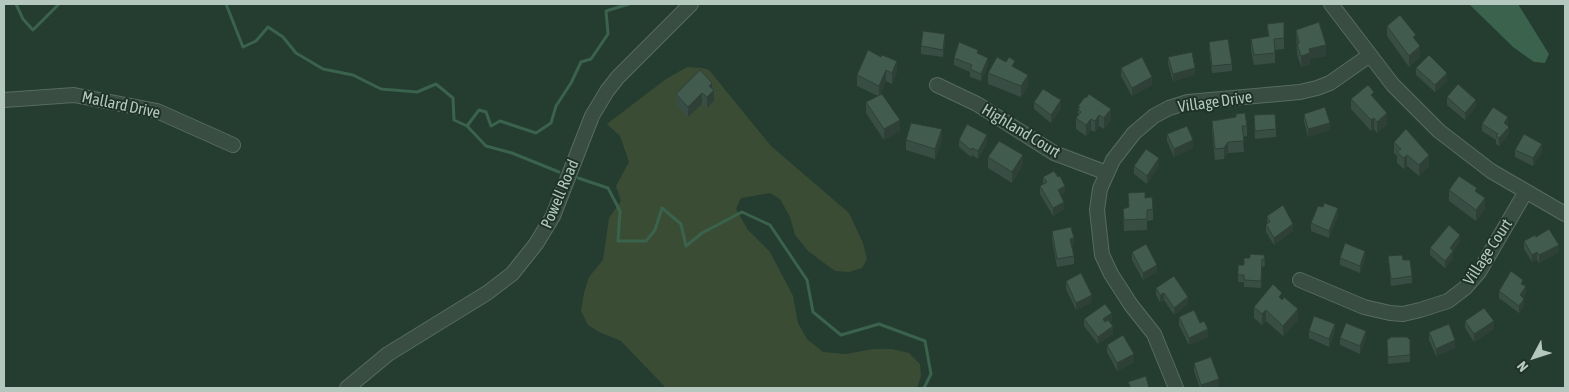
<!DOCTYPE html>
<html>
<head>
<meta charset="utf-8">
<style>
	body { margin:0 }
	#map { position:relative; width:1569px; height:392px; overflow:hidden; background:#253c30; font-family:"Asap Condensed",sans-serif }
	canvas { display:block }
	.frame { position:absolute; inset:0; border:5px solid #b5c8bf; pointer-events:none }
	.north { position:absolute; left:1509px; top:332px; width:50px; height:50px; -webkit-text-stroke:4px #1e3228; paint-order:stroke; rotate:230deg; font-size:14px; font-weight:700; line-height:20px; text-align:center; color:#b5c8bf }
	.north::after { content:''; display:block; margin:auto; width:18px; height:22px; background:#b5c8bf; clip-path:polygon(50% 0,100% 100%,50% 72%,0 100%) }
</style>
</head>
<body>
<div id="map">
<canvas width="1569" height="392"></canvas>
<div class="frame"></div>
<div class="north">N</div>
</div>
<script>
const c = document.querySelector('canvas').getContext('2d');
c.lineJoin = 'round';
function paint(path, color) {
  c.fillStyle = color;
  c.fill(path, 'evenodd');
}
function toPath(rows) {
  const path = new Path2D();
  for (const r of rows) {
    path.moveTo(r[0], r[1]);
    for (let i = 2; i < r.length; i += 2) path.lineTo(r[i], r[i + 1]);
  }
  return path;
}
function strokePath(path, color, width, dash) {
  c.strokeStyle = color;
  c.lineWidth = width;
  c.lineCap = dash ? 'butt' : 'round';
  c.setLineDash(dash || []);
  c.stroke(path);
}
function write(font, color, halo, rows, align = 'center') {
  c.font = font + ' "Asap Condensed",sans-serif';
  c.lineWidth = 4;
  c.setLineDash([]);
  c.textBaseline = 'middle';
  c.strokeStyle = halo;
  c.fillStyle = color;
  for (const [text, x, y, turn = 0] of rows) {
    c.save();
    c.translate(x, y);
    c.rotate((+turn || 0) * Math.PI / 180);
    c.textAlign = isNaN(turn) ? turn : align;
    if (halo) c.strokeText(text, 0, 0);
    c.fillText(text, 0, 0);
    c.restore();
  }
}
paint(toPath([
	[687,67,703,68,709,70,771,146,849,213,863,243,867,259,862,268,849,272,835,271,808,251,795,235,790,217,780,199,770,193,741,198,736,209,748,230,770,252,793,296,798,323,807,339,823,352,846,354,873,349,892,349,909,353,920,364,921,376,917,388,666,388,621,341,599,332,588,325,581,311,584,293,589,277,603,260,609,218,621,201,616,186,629,162,620,136,607,124,666,79]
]), '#3a4d34');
paint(toPath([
	[1469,4,1518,4,1549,54,1545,63,1534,62,1513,47]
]), '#3a624d');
strokePath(toPath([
	[16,4,23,19,33,30,59,4],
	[226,4,243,47,256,41,268,27,283,37,296,53,323,69,353,75,381,89,417,92,436,84,453,98,454,120,467,126,486,146,512,153,559,172],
	[467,126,479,110,486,112,491,126,500,121,536,133,551,123,556,106,571,83,581,62,591,59,608,34,606,11,629,4],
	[578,178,608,188,620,211,618,241,646,241,655,230,662,208,681,224,686,246,702,233,742,212,770,225,807,280,813,312,841,335,879,324,925,341,931,374,924,388]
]), '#3a624d', 3);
const minor = toPath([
	[1331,4,1393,85,1439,131,1491,171,1565,214],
	[937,85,977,104,1054,153,1107,173],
	[4,100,74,95,157,111,233,145],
	[1300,280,1364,307,1390,313,1403,314,1420,310,1448,301,1465,288,1479,272,1525,193],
	[347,388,388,354,487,293,512,274,536,244,553,216,592,116,607,91,618,77,691,4],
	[1176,388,1154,334,1131,305,1111,274,1102,255,1097,210,1100,189,1113,160,1134,133,1154,116,1169,108,1188,102,1300,92,1317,88,1330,83,1370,55]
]);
strokePath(minor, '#576b61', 16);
strokePath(minor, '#394d43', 14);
paint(toPath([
	[1267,24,1284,38,1284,49,1275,50,1275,63,1254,65,1251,50,1251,39,1268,37],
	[1387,26,1416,41,1420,57,1409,67,1387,36],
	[1296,30,1326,56,1310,59,1310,64,1301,67,1297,54],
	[945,41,943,57,921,54,921,46],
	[1209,42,1232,64,1232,71,1212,73,1209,49],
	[868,50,897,72,892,84,886,81,880,95,900,131,884,140,866,113,866,102,878,96,857,86,857,75],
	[978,53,988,65,981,81,970,77,970,72,954,65,954,58],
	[1168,57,1195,75,1173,81,1168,64],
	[1015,68,1028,86,1021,97,988,84,988,73],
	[1121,68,1152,85,1132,96,1121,76],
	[1416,68,1447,81,1435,92,1416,75],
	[712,89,714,101,707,108,702,104,688,117,676,105,676,94],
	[1447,97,1476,107,1465,120,1447,105],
	[1374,98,1387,124,1377,133,1374,129,1371,131,1351,109,1351,99],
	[1034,102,1061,108,1051,123,1034,109],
	[1078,106,1111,120,1104,129,1099,126,1095,132,1091,130,1086,136,1076,129,1076,118,1078,117],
	[1236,114,1247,126,1247,136,1243,137,1244,152,1228,153,1224,159,1215,160,1212,131,1212,121,1236,117],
	[1304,114,1330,130,1308,137,1304,121],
	[1254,115,1276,129,1276,137,1255,139],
	[1482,124,1508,125,1508,126,1509,134,1499,146,1496,144,1496,140,1482,131],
	[1167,134,1193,148,1174,157,1167,141],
	[906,140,942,140,935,159,906,150],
	[959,140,987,143,978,159,972,155,971,157,959,147],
	[1394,142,1429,166,1419,176,1407,166,1404,169,1397,163,1397,156,1394,153],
	[1515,150,1542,152,1533,166,1515,157],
	[988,157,1023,165,1012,183,988,168],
	[1134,166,1159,166,1147,184,1134,174],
	[1043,177,1065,193,1061,195,1064,209,1053,216,1040,194,1040,186,1043,184],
	[1449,190,1477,193,1485,209,1476,221,1449,201],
	[1128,193,1153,209,1153,220,1147,221,1147,230,1124,231,1123,209,1129,208],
	[1267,216,1293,231,1274,245,1266,232,1266,224,1267,224],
	[1338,216,1329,238,1311,231,1311,223],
	[1052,231,1074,246,1072,246,1074,256,1074,264,1057,267,1052,239],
	[1536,237,1559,252,1539,263,1537,260,1532,262,1524,249,1524,241],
	[1460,242,1453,251,1453,259,1445,268,1430,255,1430,248],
	[1132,252,1157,272,1143,280,1132,260],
	[1264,255,1265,266,1262,267,1261,288,1244,287,1244,282,1238,282,1238,265,1244,265,1250,258],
	[1388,256,1403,260,1412,276,1412,283,1391,286],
	[1340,258,1365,259,1360,273,1340,265],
	[1066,281,1092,302,1076,310,1066,289],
	[1523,285,1526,294,1523,298,1524,306,1519,313,1499,298,1499,291],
	[1156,288,1188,304,1174,315,1164,300,1160,302,1156,295],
	[1282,300,1298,320,1283,336,1266,321,1262,325,1254,318,1254,307],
	[1179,317,1208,337,1189,345,1179,325],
	[1084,319,1112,320,1110,322,1113,334,1098,344,1084,326],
	[1465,321,1494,329,1474,342,1465,328],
	[1309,331,1335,332,1329,347,1309,338],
	[1429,332,1455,348,1436,356,1429,340],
	[1340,338,1366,338,1360,354,1340,345],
	[1387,340,1410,340,1410,362,1388,364],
	[1107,345,1134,362,1117,371,1107,352],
	[1194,363,1219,387,1214,388,1200,388,1194,371]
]), '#384e44');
paint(toPath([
	[945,34,945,41,943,57,943,50],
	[1326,45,1326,56,1310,59,1310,64,1301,67,1301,56,1309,49],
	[1420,46,1420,57,1409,67,1409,56],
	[988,58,988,65,981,81,981,74],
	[897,61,897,72,892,84,892,73],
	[1195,68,1195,75,1173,81,1173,74],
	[886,70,886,81,879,97,879,86],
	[1447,73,1447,81,1435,92,1435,85],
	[1028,75,1028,86,1021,97,1021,86],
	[1152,77,1152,85,1132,96,1132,88],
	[712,83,712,92,714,90,714,101,707,108,707,97,709,86],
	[702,93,702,104,688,117,688,107],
	[1061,100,1061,108,1051,123,1051,115],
	[1476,100,1476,107,1465,120,1465,113],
	[1111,109,1111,120,1104,129,1104,118],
	[1387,113,1387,124,1377,133,1377,122],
	[1099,115,1099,126,1095,132,1095,121],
	[1508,117,1508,125,1504,131,1504,123],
	[1374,118,1374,129,1371,131,1371,120],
	[1091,119,1091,130,1086,136,1086,125],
	[900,120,900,131,884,140,884,129],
	[1330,123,1330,130,1308,137,1308,129],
	[1509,127,1509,134,1499,146,1499,138],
	[942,129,942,140,935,159,935,149],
	[987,135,987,143,978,159,978,151],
	[1193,140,1193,148,1174,157,1174,149],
	[1228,142,1228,153,1224,159,1224,148],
	[1542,144,1542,152,1533,166,1533,158],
	[1023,155,1023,165,1012,183,1012,172],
	[1407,155,1407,166,1404,169,1404,158],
	[1429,155,1429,166,1419,176,1419,165],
	[1159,158,1159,166,1147,184,1147,176],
	[1065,186,1065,193,1058,197,1058,190],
	[1485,198,1485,209,1476,221,1476,210],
	[1064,202,1064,209,1053,216,1053,208],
	[1338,208,1338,216,1329,238,1329,231],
	[1293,224,1293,231,1274,245,1274,238],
	[1460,235,1460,242,1453,252,1453,259,1445,268,1445,261,1450,248],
	[1074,238,1074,246,1070,247,1070,239],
	[1559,245,1559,252,1539,263,1539,255],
	[1365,251,1365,259,1360,273,1360,266],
	[1537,252,1537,260,1532,262,1532,255],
	[1157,265,1157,272,1143,280,1143,273],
	[1526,286,1526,294,1520,303,1520,295],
	[1164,293,1164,300,1160,302,1160,295],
	[1092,295,1092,302,1076,310,1076,303],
	[1188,297,1188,304,1174,315,1174,308],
	[1524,299,1524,306,1519,313,1519,306],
	[1298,309,1298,320,1283,336,1283,326],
	[1266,310,1266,321,1262,325,1262,314],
	[1112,313,1112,320,1103,327,1103,319],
	[1494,321,1494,329,1474,342,1474,334],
	[1335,324,1335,332,1329,347,1329,339],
	[1113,326,1113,334,1098,344,1098,337],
	[1208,329,1208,337,1189,345,1189,338],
	[1366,331,1366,338,1360,354,1360,346],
	[1455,340,1455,348,1436,356,1436,349],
	[1134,354,1134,362,1117,371,1117,363],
	[1219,379,1219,387,1214,388,1201,388,1201,385]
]), '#2e4037');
const building = toPath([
	[1400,15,1416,35,1413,37,1420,46,1409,56,1387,26,1400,15],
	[1284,22,1284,38,1274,39,1275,53,1254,55,1251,39,1269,36,1267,24,1284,22],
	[1319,22,1326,45,1309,49,1310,53,1301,56,1297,44,1299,43,1296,30,1319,22],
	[923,31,945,34,943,50,921,46,923,31],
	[1228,39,1232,64,1212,66,1209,42,1228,39],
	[959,42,978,50,977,53,988,58,981,74,970,69,972,65,954,58,959,42],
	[868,50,881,57,882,55,897,61,892,73,886,70,879,86,857,75,868,50],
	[1192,52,1195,68,1173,74,1168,57,1192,52],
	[1429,55,1447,73,1435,85,1416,68,1429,55],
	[997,57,1006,62,1009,57,1015,61,1012,66,1028,75,1021,86,988,73,997,57],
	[1142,57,1152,77,1132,88,1121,68,1142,57],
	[700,70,712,83,709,86,714,90,707,97,702,93,688,107,676,94,700,70],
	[1458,84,1476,100,1465,113,1447,97,1458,84],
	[1368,85,1374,92,1371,95,1387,113,1377,122,1374,118,1371,120,1351,99,1368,85],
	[1043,89,1061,100,1051,115,1034,102,1043,89],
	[882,94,900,120,884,129,866,102,882,94],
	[1089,94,1111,109,1104,118,1099,115,1095,121,1091,119,1086,125,1076,118,1081,112,1078,110,1080,107,1078,106,1085,97,1086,98,1089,94],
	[1325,107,1330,123,1308,129,1304,114,1325,107],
	[1493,107,1508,117,1504,123,1509,127,1499,138,1496,136,1498,134,1482,124,1493,107],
	[1245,113,1247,126,1242,126,1244,141,1228,142,1224,148,1215,149,1212,121,1236,117,1236,114,1245,113],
	[1275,114,1276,129,1255,131,1254,115,1275,114],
	[911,123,942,129,935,149,906,140,911,123],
	[967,124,987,135,978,151,972,148,971,150,959,140,967,124],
	[1187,126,1193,140,1174,149,1167,134,1187,126],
	[1406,129,1429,155,1419,165,1407,155,1404,158,1397,152,1401,149,1394,142,1406,129],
	[1524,134,1542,144,1533,158,1515,150,1524,134],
	[999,141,1023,155,1012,172,988,157,999,141],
	[1146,149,1159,158,1147,176,1134,166,1146,149],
	[1054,171,1058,177,1060,176,1065,186,1058,190,1064,202,1053,208,1040,186,1047,182,1043,177,1054,171],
	[1459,176,1477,188,1475,191,1485,198,1476,210,1449,190,1459,176],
	[1145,192,1145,198,1152,197,1153,209,1147,210,1147,219,1124,220,1123,209,1129,207,1128,193,1145,192],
	[1324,203,1338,208,1329,231,1311,223,1318,206,1323,207,1324,203],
	[1283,205,1293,224,1274,238,1266,224,1270,222,1267,216,1283,205],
	[1449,225,1460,235,1450,248,1453,251,1445,261,1430,248,1449,225],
	[1071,227,1074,238,1070,239,1074,256,1057,259,1052,231,1071,227],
	[1549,229,1559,245,1539,255,1537,252,1532,255,1524,241,1535,235,1536,237,1549,229],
	[1345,243,1365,251,1360,266,1340,258,1345,243],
	[1146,244,1157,265,1143,273,1132,252,1146,244],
	[1250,254,1264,255,1265,259,1262,259,1261,281,1244,280,1244,275,1238,275,1238,265,1244,265,1244,258,1250,258,1250,254],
	[1402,255,1403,260,1410,260,1412,276,1391,279,1388,256,1402,255],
	[1511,271,1523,280,1521,284,1526,286,1520,295,1524,299,1519,306,1499,291,1511,271],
	[1081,273,1092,295,1076,303,1066,281,1081,273],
	[1174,276,1188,297,1174,308,1164,293,1160,295,1156,288,1174,276],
	[1273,284,1282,293,1279,297,1282,300,1284,297,1298,309,1283,326,1266,310,1262,314,1254,307,1273,284],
	[1105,304,1112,313,1103,319,1105,322,1108,320,1113,326,1098,337,1084,319,1105,304],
	[1484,308,1494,321,1474,334,1465,321,1484,308],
	[1194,310,1200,323,1204,321,1208,329,1189,338,1179,317,1194,310],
	[1314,316,1335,324,1329,339,1309,331,1314,316],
	[1346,323,1366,331,1360,346,1340,338,1346,323],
	[1449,324,1455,340,1436,349,1429,332,1449,324],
	[1123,335,1134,354,1117,363,1107,345,1123,335],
	[1391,337,1407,337,1410,340,1410,355,1388,357,1387,340,1391,337],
	[1211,357,1219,379,1201,385,1194,363,1211,357],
	[1146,376,1149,388,1131,388,1128,382,1146,376]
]);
paint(building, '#415b4f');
strokePath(building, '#2e4037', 1);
write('16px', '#b5c8bf', '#1e3228', [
	["Village Drive",1215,102,-8],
	["Mallard Drive",121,105,12],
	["Highland Court",1021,131,31],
	["Powell Road",560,194,-67],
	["Village Court",1488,252,-57]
]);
</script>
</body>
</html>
